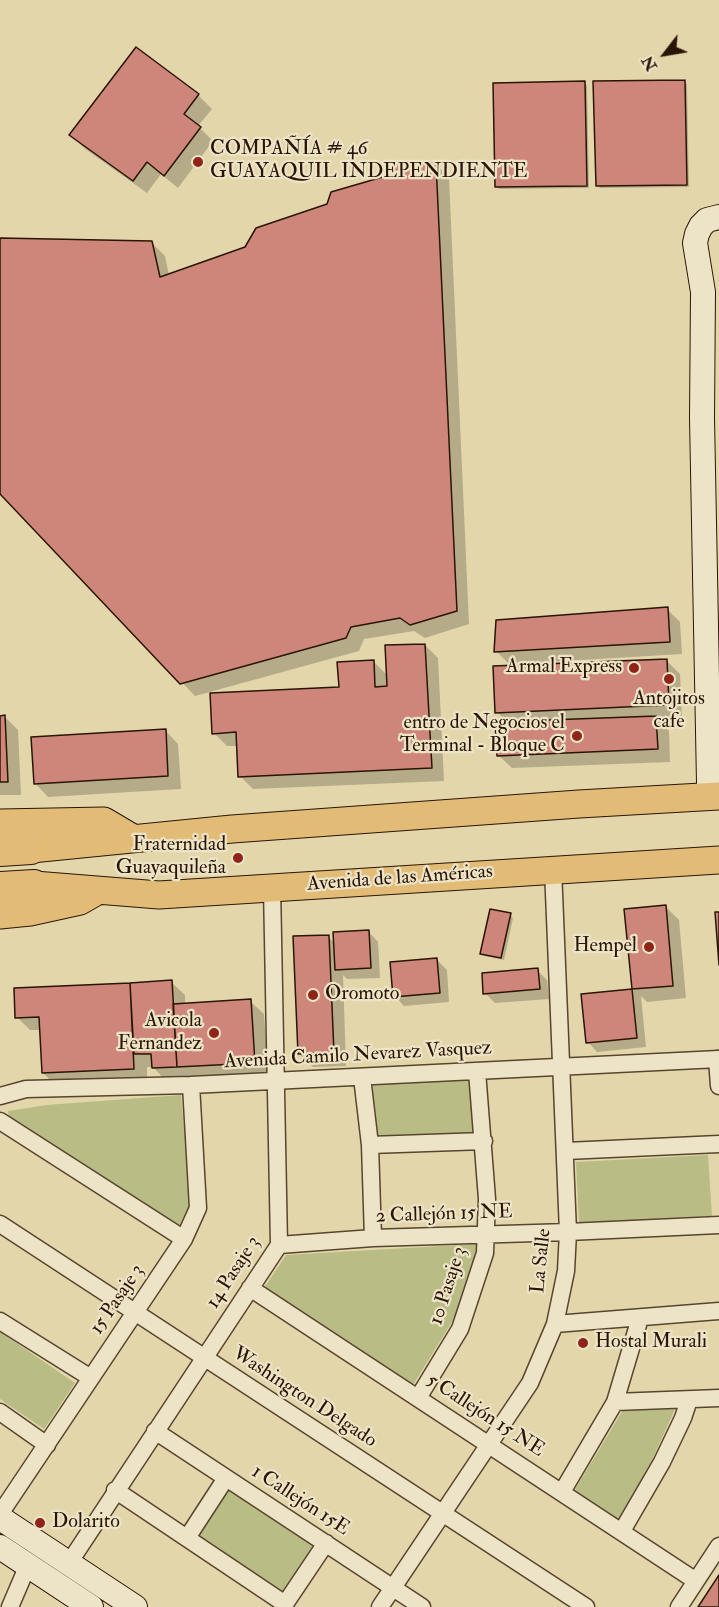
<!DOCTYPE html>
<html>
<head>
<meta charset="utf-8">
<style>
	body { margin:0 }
	#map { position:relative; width:719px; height:1607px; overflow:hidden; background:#e3d6ab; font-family:"IM FELL Double Pica",serif }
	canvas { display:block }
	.north { position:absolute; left:635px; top:24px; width:60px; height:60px; -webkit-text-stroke:4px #ede4c8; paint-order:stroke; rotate:239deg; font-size:16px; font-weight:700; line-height:24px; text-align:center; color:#2a1503 }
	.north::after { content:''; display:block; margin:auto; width:21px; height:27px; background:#2a1503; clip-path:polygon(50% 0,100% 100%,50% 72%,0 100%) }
</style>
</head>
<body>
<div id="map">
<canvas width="719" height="1607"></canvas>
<div class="north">N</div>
</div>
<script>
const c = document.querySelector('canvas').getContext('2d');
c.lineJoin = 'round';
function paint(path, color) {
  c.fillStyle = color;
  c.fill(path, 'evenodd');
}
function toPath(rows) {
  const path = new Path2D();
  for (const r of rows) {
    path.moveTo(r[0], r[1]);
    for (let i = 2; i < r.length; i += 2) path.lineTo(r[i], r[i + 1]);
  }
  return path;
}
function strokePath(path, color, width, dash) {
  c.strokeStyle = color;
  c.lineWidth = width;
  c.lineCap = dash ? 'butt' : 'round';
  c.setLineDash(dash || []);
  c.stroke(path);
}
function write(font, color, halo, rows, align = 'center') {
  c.font = font + ' "IM FELL Double Pica",serif';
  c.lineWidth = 4.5;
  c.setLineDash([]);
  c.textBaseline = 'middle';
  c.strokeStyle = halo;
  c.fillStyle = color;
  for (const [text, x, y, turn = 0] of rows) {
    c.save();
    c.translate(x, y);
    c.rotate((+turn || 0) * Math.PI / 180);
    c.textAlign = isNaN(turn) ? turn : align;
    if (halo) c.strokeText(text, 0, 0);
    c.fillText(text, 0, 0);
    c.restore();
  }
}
paint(toPath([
	[470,1080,474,1133,377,1136,371,1084],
	[181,1095,191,1201,179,1226,9,1117,8,1111,47,1105],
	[708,1155,712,1216,579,1223,576,1162],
	[477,1244,476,1255,455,1317,413,1385,264,1288,286,1255],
	[0,1332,75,1383,44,1429,0,1399],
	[675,1409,653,1458,619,1520,574,1491,623,1410],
	[227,1488,314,1545,284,1592,197,1535]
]), '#b9bc85');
paint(toPath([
	[136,49,198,95,212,109,198,126,213,141,178,188,161,174,147,193,84,148,71,135],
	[684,82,687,84,689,187,600,188,597,185],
	[584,83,587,86,589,188,499,189,497,187],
	[436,164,449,178,469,624,425,638,414,631,364,639,359,651,195,696,0,491,0,240,151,242,165,256,169,275,246,248,328,205],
	[667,609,680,622,682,654,513,664,513,667,666,660,680,674,682,718,657,719,669,731,670,762,512,768,498,755,508,723,497,712,512,667,496,651],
	[425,645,438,658,444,781,253,789,240,776,238,746,227,746,214,733,340,689,374,662,388,676],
	[5,717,18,730,21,795,0,795,0,718],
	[165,730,178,744,181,789,48,797,35,783],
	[666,907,679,920,686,998,647,1002,641,996,646,1047,597,1052,588,1042,583,995,634,991,626,910],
	[510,915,513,918,504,960,485,956,482,953],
	[369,932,378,942,380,978,347,979,343,975,346,1066,313,1067,299,1054,328,937,336,944],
	[437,960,447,970,449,1002,404,1006,395,996],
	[537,970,547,980,549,999,495,1003,485,993],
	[171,982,185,995,185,1005,250,1001,264,1014,268,1075,166,1081,153,1067,147,1067,147,1082,56,1086,43,1073,41,1030,30,1030,17,1017,16,990]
]), '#0003');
const building = toPath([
	[136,47,199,94,184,114,201,127,164,176,147,162,133,181,69,135,136,47],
	[685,80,687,185,596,186,593,81,685,80],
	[585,81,587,186,495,187,493,83,585,81],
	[386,161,436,163,457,611,410,625,400,618,351,627,346,638,180,684,0,494,0,238,152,241,160,277,245,247,256,228,327,204,331,192,386,176,386,161],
	[668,607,670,642,494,652,496,620,668,607],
	[425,644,432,768,238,777,236,732,212,734,210,693,339,687,337,662,374,660,375,687,387,686,385,645,425,644],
	[667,659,669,705,495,713,493,666,667,659],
	[5,715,8,782,0,782,0,716,5,715],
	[656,716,658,749,497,756,495,722,656,716],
	[166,729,168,776,34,784,31,737,166,729],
	[666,905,673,986,632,989,624,909,666,905],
	[490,909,511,913,501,958,480,954,490,909],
	[715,912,719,912,719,965,715,912],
	[369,930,371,968,335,970,333,932,369,930],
	[329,935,334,1053,298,1054,293,936,329,935],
	[437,958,440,993,393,997,390,962,437,958],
	[538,968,540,989,483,994,482,973,538,968],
	[172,980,177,1067,152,1068,151,1054,134,1054,130,983,172,980],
	[130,983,134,1069,42,1073,39,1017,15,1018,14,988,130,983],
	[632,989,637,1038,586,1043,581,994,632,989],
	[251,999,255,1063,177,1067,173,1004,251,999],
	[719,1575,719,1607,698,1607,719,1575]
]);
paint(building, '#ce867a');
strokePath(building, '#2a1503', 1.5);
const street = toPath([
	[717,1059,719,1086],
	[362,1077,370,1145,373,1238],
	[0,1096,26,1089,191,1085,719,1059],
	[0,1121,184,1239],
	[370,1145,484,1141],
	[566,1151,719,1144],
	[0,1224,586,1607],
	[279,1245,373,1238,568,1232,719,1225],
	[250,1288,696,1581],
	[0,1321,91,1378],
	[555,1324,719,1311],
	[418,1398,460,1329,485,1253,487,1199,477,1071],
	[615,1402,719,1398],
	[0,1412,47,1445],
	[155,1431,422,1607],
	[115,1490,285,1604],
	[562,1492,615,1402,640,1318],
	[0,1514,184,1239,198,1208,191,1085],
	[622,1531,662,1462,683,1418,689,1400],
	[187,1538,226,1478],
	[69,1563,279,1245,272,887],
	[10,1607,28,1565],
	[283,1607,326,1543],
	[380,1607,530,1383,555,1324,566,1271,568,1232,553,869],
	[679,1607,719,1546]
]);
const secondary = toPath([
	[709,783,702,418,703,292,695,243,697,234,701,226,707,220,719,217],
	[0,1518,135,1607],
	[0,1547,91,1607]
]);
const primary = toPath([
	[0,823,104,821,131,837],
	[31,849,232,829,579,804,719,796],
	[34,885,159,895,719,860],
	[0,915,30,912,80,901,94,893]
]);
const highway = toPath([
	[0,851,31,849],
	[0,887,34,885]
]);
strokePath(street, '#58452d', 19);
strokePath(secondary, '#2a1503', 26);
strokePath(primary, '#2a1503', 29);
strokePath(highway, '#2a1503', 32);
strokePath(street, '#ede4c8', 16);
strokePath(secondary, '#ede4c8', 24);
strokePath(primary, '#e2bb76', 27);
strokePath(highway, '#e2bb76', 30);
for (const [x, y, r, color] of [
	[198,162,6,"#8f2418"],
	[634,668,6,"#8f2418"],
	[669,679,6,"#8f2418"],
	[577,736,6,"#8f2418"],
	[238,858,6,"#8f2418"],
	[649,947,6,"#8f2418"],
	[313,995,6,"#8f2418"],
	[214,1033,6,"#8f2418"],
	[583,1343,6,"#8f2418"],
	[40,1523,6,"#8f2418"]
]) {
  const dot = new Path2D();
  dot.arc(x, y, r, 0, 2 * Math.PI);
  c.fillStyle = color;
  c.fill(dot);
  strokePath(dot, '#ede4c8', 2);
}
write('20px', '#2a1503', '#ede4c8', [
	["COMPAÑÍA # 46",210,150,"left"],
	["GUAYAQUIL INDEPENDIENTE",210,173,"left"],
	["Armal Express",622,668],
	["Antojitos",669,700,"center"],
	["cafe",669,723,"center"],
	["entro de Negocios el",565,724],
	["Terminal - Bloque C",565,747],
	["Fraternidad",226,846],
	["Guayaquileña",226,869],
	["Hempel",637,947],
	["Oromoto",325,995,"left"],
	["Avicola",202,1022],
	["Fernandez",202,1045],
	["Hostal Murali",595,1343,"left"],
	["Dolarito",52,1523,"left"]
], 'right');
write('20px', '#2a1503', '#ede4c8', [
	["Avenida de las Américas",400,879,-4],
	["Avenida Camilo Nevarez Vasquez",358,1056,-3],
	["2 Callejón 15 NE",444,1215,-2],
	["La Salle",542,1261,-84],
	["14 Pasaje 3",234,1273,-57],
	["10 Pasaje 3",449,1286,-72],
	["15 Pasaje 3",118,1300,-56],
	["Washington Delgado",304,1398,33],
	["5 Callejón 15 NE",485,1416,33],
	["1 Callejón 15E",300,1501,33]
]);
</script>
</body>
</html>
